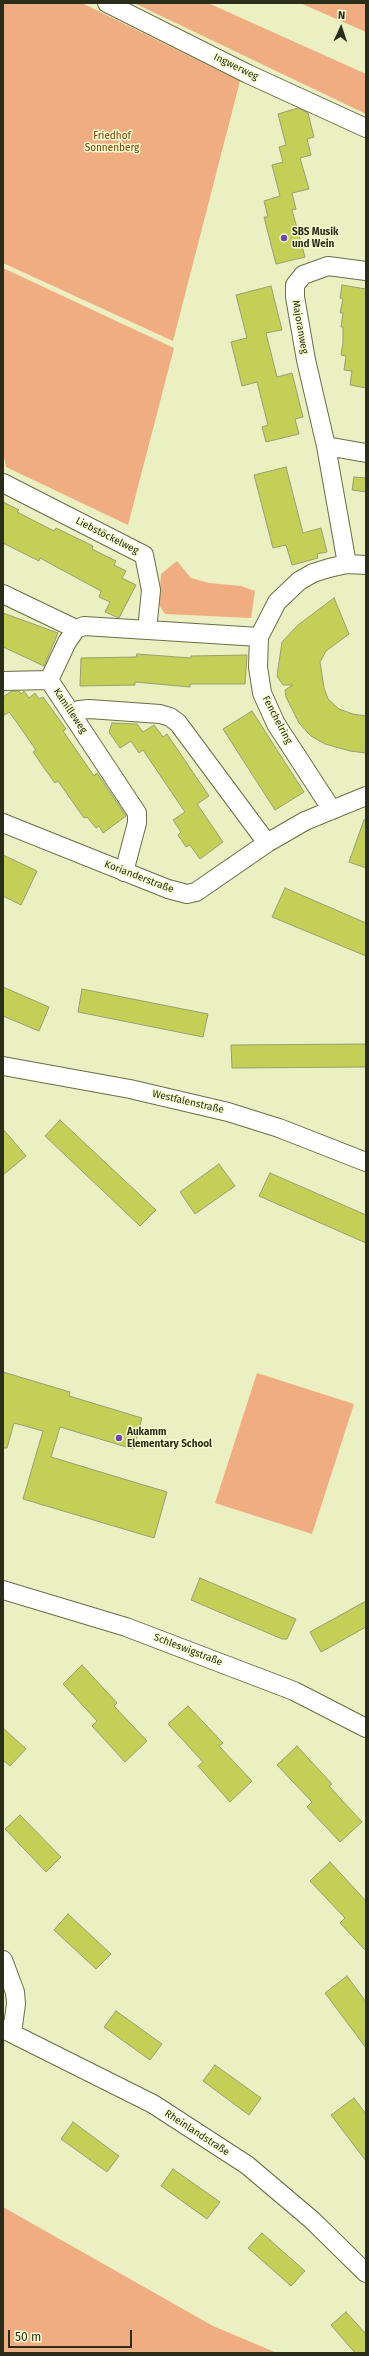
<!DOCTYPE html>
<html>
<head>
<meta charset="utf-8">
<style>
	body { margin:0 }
	#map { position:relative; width:369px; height:2356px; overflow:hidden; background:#eaf0c1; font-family:"Fira Sans",sans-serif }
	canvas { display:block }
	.frame { position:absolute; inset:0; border:4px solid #2a2d1a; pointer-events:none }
	.north { position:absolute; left:321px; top:8px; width:40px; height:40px; -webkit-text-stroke:3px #f7fdce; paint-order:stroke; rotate:3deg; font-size:11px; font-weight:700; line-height:16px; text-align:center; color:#2a2d1a }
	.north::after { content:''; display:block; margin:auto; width:14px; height:18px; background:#2a2d1a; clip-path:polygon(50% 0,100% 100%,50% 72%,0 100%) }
	.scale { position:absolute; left:8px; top:2330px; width:124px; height:18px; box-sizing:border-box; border:2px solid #2a2d1a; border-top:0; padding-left:5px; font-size:12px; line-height:14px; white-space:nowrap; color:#2a2d1a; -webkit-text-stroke:3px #f7fdce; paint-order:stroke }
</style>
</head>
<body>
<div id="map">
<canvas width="369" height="2356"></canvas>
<div class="frame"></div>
<div class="north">N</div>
<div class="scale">50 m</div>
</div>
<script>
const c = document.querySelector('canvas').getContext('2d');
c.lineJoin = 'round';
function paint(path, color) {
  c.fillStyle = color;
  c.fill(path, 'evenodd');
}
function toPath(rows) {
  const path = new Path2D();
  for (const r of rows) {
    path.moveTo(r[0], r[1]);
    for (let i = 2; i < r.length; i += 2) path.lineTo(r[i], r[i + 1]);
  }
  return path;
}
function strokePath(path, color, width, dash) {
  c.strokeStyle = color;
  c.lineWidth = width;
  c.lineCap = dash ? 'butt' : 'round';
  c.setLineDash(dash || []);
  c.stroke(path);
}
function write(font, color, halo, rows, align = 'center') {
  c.font = font + ' "Fira Sans",sans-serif';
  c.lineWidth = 3;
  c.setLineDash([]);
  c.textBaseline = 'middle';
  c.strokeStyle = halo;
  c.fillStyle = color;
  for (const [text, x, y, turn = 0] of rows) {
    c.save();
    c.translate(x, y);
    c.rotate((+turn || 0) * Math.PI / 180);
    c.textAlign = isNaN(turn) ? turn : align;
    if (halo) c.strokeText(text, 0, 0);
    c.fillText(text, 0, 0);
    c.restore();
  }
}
paint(toPath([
	[3,3,82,3,240,81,173,341,3,263],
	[134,3,208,3,366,74,366,114],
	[300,3,366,3,366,32],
	[3,268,174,348,128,525,6,467,3,451],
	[177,561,191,578,209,583,241,586,255,591,251,618,165,614,159,605,161,574],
	[257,1373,354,1404,312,1534,215,1503],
	[3,2207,213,2326,277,2353,3,2353]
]), '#f1ad82');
const building = toPath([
	[298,108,308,113,314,137,307,139,311,155,300,158,309,189,292,193,296,209,292,210,305,257,276,264,264,217,268,217,264,201,280,196,272,165,283,162,279,147,286,145,278,114,298,108],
	[342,285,366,289,366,388,350,385,352,371,344,370,346,356,341,355,343,342,343,327,341,327,343,313,340,313,343,299,340,298,342,285],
	[271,286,282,330,266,333,277,377,292,373,303,417,295,419,299,434,266,442,262,427,268,425,257,382,242,386,231,342,247,338,236,295,271,286],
	[286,467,303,533,321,528,327,552,317,554,318,558,292,565,286,545,273,548,254,475,286,467],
	[354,477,366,478,366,492,352,490,354,477],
	[3,502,19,510,17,512,54,531,56,528,93,546,92,549,116,561,114,565,126,571,122,578,136,585,119,618,105,612,110,602,99,597,101,591,40,558,39,561,3,543,3,502],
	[334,598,349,634,326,651,320,662,324,688,328,699,339,709,353,714,366,716,366,753,350,751,325,744,311,736,299,723,286,697,285,690,293,685,283,685,277,676,282,642,298,625,334,598],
	[3,613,58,633,44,666,3,647,3,613],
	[137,654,191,658,191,656,247,655,245,684,190,684,190,687,135,682,135,685,80,686,81,658,136,657,137,654],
	[12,691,19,691,21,694,24,691,29,698,35,693,39,699,43,697,66,729,63,731,72,744,94,776,97,773,126,816,103,833,99,826,96,828,87,817,84,818,58,781,55,783,44,768,33,752,36,750,13,717,9,712,3,716,3,697,12,691],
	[252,711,304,792,275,810,223,729,252,711],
	[112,723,137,724,143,732,154,725,163,737,167,734,209,796,197,804,223,842,200,859,190,845,186,847,178,835,181,832,173,820,185,812,143,750,139,753,131,741,120,748,109,732,112,723],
	[364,820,366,820,366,868,349,862,364,820],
	[3,855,37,871,21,905,3,896,3,855],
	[285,888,366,923,366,956,272,917,285,888],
	[3,987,49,1007,39,1031,3,1016,3,987],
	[82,989,208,1014,203,1037,78,1012,82,989],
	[366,1044,366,1067,232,1068,231,1045,366,1044],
	[60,1120,156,1210,140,1226,45,1136,60,1120],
	[3,1129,26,1156,3,1175,3,1129],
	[219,1164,235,1186,195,1214,180,1192,219,1164],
	[270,1173,366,1215,366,1243,259,1196,270,1173],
	[3,1372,70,1392,69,1396,142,1418,133,1449,60,1427,51,1457,167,1492,154,1538,23,1499,43,1431,14,1423,7,1448,3,1448,3,1372],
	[200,1578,296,1619,287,1639,282,1639,191,1600,200,1578],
	[366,1601,366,1627,321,1652,310,1632,366,1601],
	[82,1665,117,1703,114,1706,147,1741,125,1762,92,1726,97,1721,63,1684,82,1665],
	[188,1706,223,1743,219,1746,252,1781,230,1802,198,1766,203,1762,168,1724,188,1706],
	[3,1728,26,1749,10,1766,3,1760,3,1728],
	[297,1746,332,1784,329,1786,362,1822,340,1842,307,1807,312,1802,277,1765,297,1746],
	[20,1815,61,1857,46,1872,5,1829,20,1815],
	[330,1862,366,1901,366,1951,340,1923,345,1918,310,1881,330,1862],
	[68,1914,111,1954,96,1969,54,1930,68,1914],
	[347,1976,366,2002,366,2048,325,1993,347,1976],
	[116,2011,162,2044,150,2060,104,2027,116,2011],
	[215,2065,261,2098,249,2115,203,2081,215,2065],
	[354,2098,366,2114,366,2161,331,2115,354,2098],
	[73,2122,119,2156,107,2172,61,2139,73,2122],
	[173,2169,220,2202,207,2219,161,2186,173,2169],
	[262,2233,305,2271,291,2286,248,2248,262,2233],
	[346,2312,366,2334,366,2353,355,2353,331,2325,346,2312]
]);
paint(building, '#c4cf55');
strokePath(building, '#999e72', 1);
const minor = toPath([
	[107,3,248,74,366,128],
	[326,446,366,453],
	[3,483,144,555,151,590,147,630],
	[347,564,326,446,306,360,295,297,295,285,303,275,328,266,366,271],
	[3,594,76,629],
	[3,681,49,680],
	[73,714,79,710,89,709,160,714,170,717,178,723,267,843],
	[332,810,276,724,262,693,258,667,259,637,277,602,299,581,313,573,329,568,347,564,366,565],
	[3,823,168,889,187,894,196,892,267,843,305,821,366,796],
	[124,872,137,823,137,813,49,680,67,642,76,629,84,626,259,637],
	[3,1066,130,1089,228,1112,279,1128,366,1162],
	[3,1590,126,1627,294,1691,366,1728],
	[3,1960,15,1992,16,2004,12,2033],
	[3,2029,153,2104,247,2165,312,2220,366,2273]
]);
strokePath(minor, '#6a6f45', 20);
strokePath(minor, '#fff', 18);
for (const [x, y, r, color] of [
	[284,238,4,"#6c45bd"],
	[119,1438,4,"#6c45bd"]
]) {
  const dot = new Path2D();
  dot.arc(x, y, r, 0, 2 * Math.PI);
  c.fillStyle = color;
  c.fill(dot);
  strokePath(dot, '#f7fdce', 1.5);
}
write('10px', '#2a2d1a', '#f7fdce', [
	["Ingwerweg",236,67,26],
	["Majoranweg",300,327,80],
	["Liebstöckelweg",107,536,27],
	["Kamilleweg",70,711,56],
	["Fenchelring",277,720,62],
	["Korianderstraße",139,877,21],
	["Westfalenstraße",188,1102,13],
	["Schleswigstraße",188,1650,21],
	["Rheinlandstraße",197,2133,33]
]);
write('10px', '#753700', '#f7fdce', [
	["Friedhof",112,136],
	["Sonnenberg",112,148]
]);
write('bold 10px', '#2a2d1a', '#f7fdce', [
	["SBS Musik",292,232],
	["und Wein",292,244],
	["Aukamm",127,1432],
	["Elementary School",127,1444]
], 'left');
</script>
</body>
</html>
